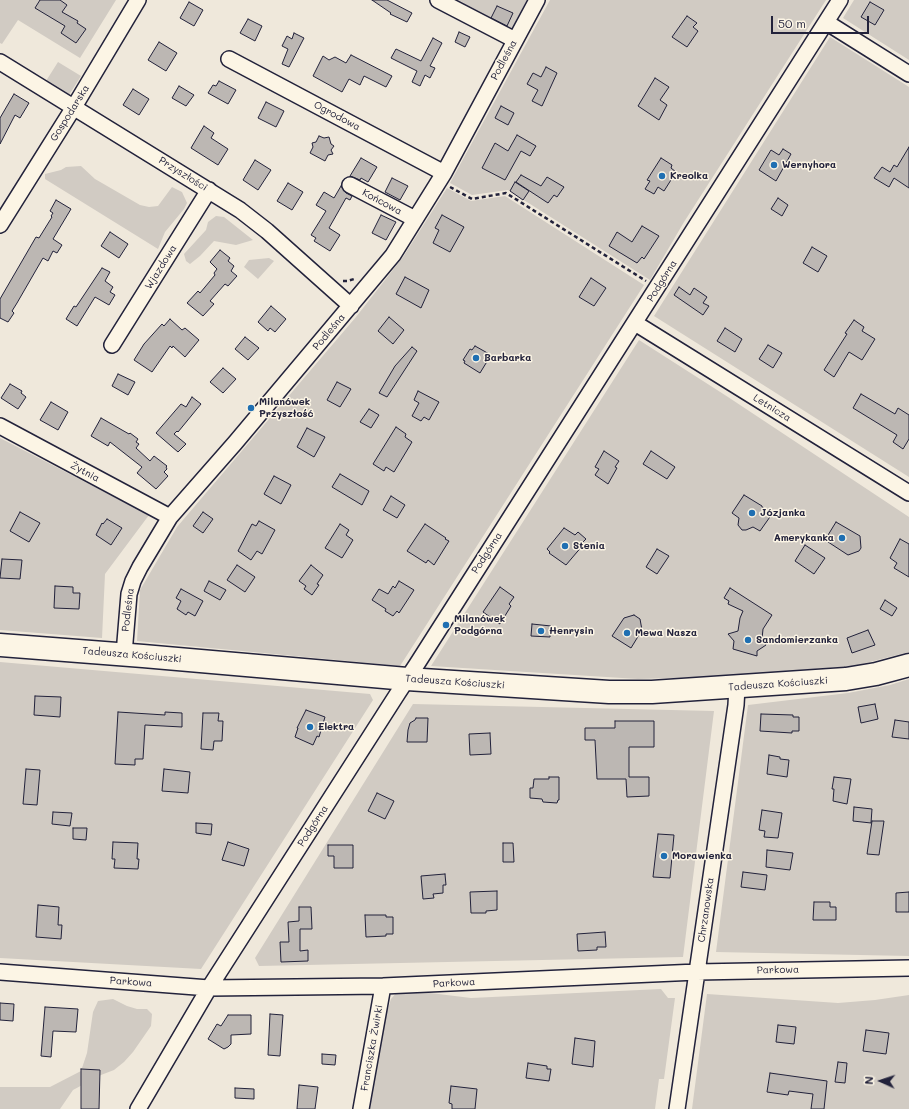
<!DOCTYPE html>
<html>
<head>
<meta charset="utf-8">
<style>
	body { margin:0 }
	#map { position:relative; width:909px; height:1109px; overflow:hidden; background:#efe8db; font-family:Mali,sans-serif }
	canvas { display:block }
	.north { position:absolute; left:861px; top:1061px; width:40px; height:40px; -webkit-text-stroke:3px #fcf5e5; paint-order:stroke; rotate:273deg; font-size:11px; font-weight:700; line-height:16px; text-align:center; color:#22223b }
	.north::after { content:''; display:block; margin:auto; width:14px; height:18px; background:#22223b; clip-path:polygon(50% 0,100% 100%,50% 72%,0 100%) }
	.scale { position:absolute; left:771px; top:16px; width:98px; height:18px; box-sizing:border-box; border:2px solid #22223b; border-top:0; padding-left:5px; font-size:12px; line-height:14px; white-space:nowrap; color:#22223b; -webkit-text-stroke:3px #fcf5e5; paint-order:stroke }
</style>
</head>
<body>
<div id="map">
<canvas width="909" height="1109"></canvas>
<div class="north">N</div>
<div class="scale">50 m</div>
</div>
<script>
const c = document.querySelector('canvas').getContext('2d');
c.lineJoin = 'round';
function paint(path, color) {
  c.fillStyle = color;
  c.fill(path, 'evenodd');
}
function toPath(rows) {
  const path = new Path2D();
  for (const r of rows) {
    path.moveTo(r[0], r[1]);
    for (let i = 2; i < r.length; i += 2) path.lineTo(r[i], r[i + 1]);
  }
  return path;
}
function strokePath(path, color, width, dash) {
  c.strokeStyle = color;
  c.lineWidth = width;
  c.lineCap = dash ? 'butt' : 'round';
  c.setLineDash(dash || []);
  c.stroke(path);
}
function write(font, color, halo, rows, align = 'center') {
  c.font = font + ' Mali,sans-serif';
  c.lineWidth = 3;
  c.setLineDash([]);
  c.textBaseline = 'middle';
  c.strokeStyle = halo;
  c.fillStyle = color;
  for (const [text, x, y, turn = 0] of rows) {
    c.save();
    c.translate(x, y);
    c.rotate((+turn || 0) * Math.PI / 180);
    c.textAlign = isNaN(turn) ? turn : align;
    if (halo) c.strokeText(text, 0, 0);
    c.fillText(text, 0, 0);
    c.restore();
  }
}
paint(toPath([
	[0,0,116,0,80,58,18,20,2,44,0,43],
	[452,0,527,0,511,31],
	[550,0,826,0,684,222,650,280,508,190,472,195,450,183],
	[854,0,909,0,909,60,843,18],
	[830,37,909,87,909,477,654,316],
	[58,62,81,76,69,95,46,81],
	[81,166,95,179,140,205,149,207,158,206,172,187,182,192,187,203,184,209,165,232,158,249,45,179,45,174,61,170,66,167],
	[447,188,471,201,505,196,644,285,400,666,137,641,140,590,177,527,356,317,403,257],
	[216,216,224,217,253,240,236,245,214,241,200,256,190,264,186,261,184,254,206,230,208,222],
	[269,258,274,261,258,279,244,267,249,260],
	[639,340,728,397,909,517,909,652,854,666,709,677,638,679,431,666],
	[0,438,149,515,105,574,102,638,0,630],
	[0,662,370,694,373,700,201,969,0,958],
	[909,679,909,956,716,952,748,705,848,693,890,685],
	[413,704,714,711,683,957,259,966,255,958],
	[661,989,668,998,675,998,664,1079,659,1079,655,1109,367,1109,374,1069,385,1018,391,999,397,992,414,991,471,998],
	[707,994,838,1003,875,1000,909,995,909,1109,692,1109],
	[113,999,127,1006,137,1009,147,1009,152,1014,151,1026,133,1052,124,1062,114,1070,101,1075,73,1090,60,1109,0,1109,0,1087,50,1087,81,1071,87,1053,93,1012,98,1001]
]), '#d1cbc3');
const building = toPath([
	[40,0,60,0,67,5,62,12,78,21,77,23,86,29,76,43,61,33,65,26,35,8,40,0],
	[372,0,387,0,412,13,407,22,390,14,391,13,372,0],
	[189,2,203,10,194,26,180,18,189,2],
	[870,2,884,10,875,25,861,17,870,2],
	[497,6,513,13,507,26,491,18,497,6],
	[687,16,697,23,693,27,698,31,687,47,672,37,687,16],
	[248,19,262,26,255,41,240,33,248,19],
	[459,32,470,37,465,47,455,42,459,32],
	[294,33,304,38,289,67,282,64,288,49,282,46,287,36,292,39,294,33],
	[433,38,442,43,430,66,435,68,430,78,425,75,420,86,412,82,417,71,391,58,396,49,421,61,433,38],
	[159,42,177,53,166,71,148,60,159,42],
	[351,55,392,76,386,87,364,76,360,85,349,79,342,92,313,76,323,56,329,60,335,57,346,63,351,55],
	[546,67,557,73,542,106,532,101,538,90,527,84,533,73,541,77,546,67],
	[655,78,669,87,660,100,667,105,659,120,638,106,655,78],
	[219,81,236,90,228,104,208,93,213,85,216,86,219,81],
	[179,86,194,95,186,106,172,98,179,86],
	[133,89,149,99,139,115,123,105,133,89],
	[14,94,29,103,20,118,15,115,0,144,0,118,14,94],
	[266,102,284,111,276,127,258,118,266,102],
	[501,106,514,113,508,125,495,118,501,106],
	[204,126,214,133,211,138,228,149,218,165,191,148,204,126],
	[517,135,536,146,530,156,521,151,505,180,482,168,495,143,508,151,517,135],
	[319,136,324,138,329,137,331,144,334,146,331,150,333,154,328,155,325,161,310,153,313,147,312,143,316,142,319,136],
	[909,147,909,188,894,178,889,187,874,178,882,167,890,172,894,165,897,167,909,147],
	[783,149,791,154,776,181,759,170,771,150,779,155,783,149],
	[361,158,377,167,368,182,361,178,360,180,350,176,361,158],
	[661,158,672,165,671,168,676,172,664,191,658,187,654,194,645,189,650,181,647,180,661,158],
	[255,160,271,170,258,190,243,180,255,160],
	[521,175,541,186,547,177,564,187,557,197,554,195,548,203,516,182,521,175],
	[392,178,408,186,400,200,385,192,392,178],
	[515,182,529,191,523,200,510,191,515,182],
	[288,183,303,192,292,210,277,201,288,183],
	[341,186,346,193,352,196,350,200,346,198,329,228,340,235,330,251,314,241,316,238,311,235,326,211,316,205,324,192,334,198,341,186],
	[778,198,788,205,782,216,771,209,778,198],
	[56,200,71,209,53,239,62,245,57,253,53,251,48,261,43,258,17,303,12,311,14,313,8,322,0,318,0,299,36,237,39,238,52,217,51,216,53,213,50,211,56,200],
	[381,215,396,222,386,240,372,233,381,215],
	[442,215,464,227,450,252,433,243,439,230,435,228,442,215],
	[642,226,659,236,644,259,642,257,637,263,609,246,617,232,632,242,642,226],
	[110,232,128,244,119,258,101,246,110,232],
	[812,247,827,256,818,272,803,263,812,247],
	[220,250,230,258,228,261,234,266,231,271,237,276,228,286,225,284,210,301,214,304,203,316,187,303,198,291,200,293,215,275,214,273,217,269,210,262,220,250],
	[102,268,110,272,105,281,113,287,110,292,115,295,109,305,95,297,77,326,66,319,74,306,76,307,102,268],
	[405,277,429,290,421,308,396,294,405,277],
	[591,278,606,288,594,306,579,297,591,278],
	[679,287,690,295,694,288,707,297,703,303,709,306,703,315,674,295,679,287],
	[271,306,286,319,275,332,270,328,268,331,258,322,271,306],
	[389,317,404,330,393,344,378,331,389,317],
	[170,319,182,330,185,328,199,340,185,357,173,346,172,348,170,346,152,372,134,360,144,344,162,324,164,326,170,319],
	[854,320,864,327,862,331,875,339,862,360,849,352,834,377,824,370,847,334,845,333,854,320],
	[725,328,742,339,735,352,717,341,725,328],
	[245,337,259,348,248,360,235,349,245,337],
	[768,345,782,353,773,368,759,359,768,345],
	[475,346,491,355,480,373,464,363,465,361,463,360,470,349,472,350,475,346],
	[412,347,417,351,387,397,379,393,395,366,412,347],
	[223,368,236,379,223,393,210,382,223,368],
	[118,374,135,382,128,395,112,386,118,374],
	[337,382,351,389,340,407,327,400,337,382],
	[10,384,22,391,21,393,26,397,18,409,1,398,10,384],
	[418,391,439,402,429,420,424,417,421,421,412,416,419,403,414,400,418,391],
	[861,394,895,414,898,408,909,415,909,439,903,449,893,442,897,435,853,408,861,394],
	[192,397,201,404,178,432,177,431,174,434,186,444,178,452,156,433,181,404,186,407,192,397],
	[51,402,68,412,58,430,40,420,51,402],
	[369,409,379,415,371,428,360,422,369,409],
	[101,418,129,434,130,433,138,439,136,442,139,444,136,448,150,461,154,456,167,466,166,467,167,469,164,472,168,476,156,489,137,473,142,467,110,442,108,446,91,436,101,418],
	[396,427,406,434,405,437,412,442,394,472,386,467,384,471,373,464,396,427],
	[307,428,325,437,314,457,297,447,307,428],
	[604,451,619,461,615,467,617,468,608,484,595,475,599,469,595,467,604,451],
	[651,451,675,467,667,479,643,464,651,451],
	[340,474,369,491,362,505,332,487,340,474],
	[274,476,291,485,281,504,264,494,274,476],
	[744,495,762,506,762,507,772,514,760,531,753,527,746,530,742,530,738,525,739,518,732,513,744,495],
	[391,496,405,505,397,518,383,510,391,496],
	[20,512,40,523,29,542,10,531,20,512],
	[203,512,213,519,203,533,193,526,203,512],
	[107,519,122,528,111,545,96,535,102,523,103,524,107,519],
	[259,521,275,530,262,554,257,551,251,560,238,551,252,524,256,526,259,521],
	[836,522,860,536,861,548,859,551,848,555,825,540,836,522],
	[340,524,349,530,346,535,353,540,342,558,325,548,340,524],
	[425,524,446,538,445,539,449,541,434,565,428,560,426,563,407,551,425,524],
	[564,528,575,535,578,532,586,539,582,543,583,545,566,565,549,553,550,552,547,549,564,528],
	[900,539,909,544,909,577,894,568,897,563,890,558,900,539],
	[805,545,825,558,814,574,795,561,805,545],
	[657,549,669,556,657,574,646,567,657,549],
	[2,559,22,560,20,579,0,578,2,559],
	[237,565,255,577,245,592,227,580,237,565],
	[311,565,323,575,317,584,319,585,312,595,304,589,306,586,299,581,311,565],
	[209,581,226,590,220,600,204,591,209,581],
	[399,581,414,590,399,613,397,611,393,616,385,611,386,609,372,600,379,589,388,594,393,586,395,588,399,581],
	[55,586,73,587,73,593,80,593,79,609,54,608,55,586],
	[500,587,514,597,509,604,511,606,500,624,483,612,500,587],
	[730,588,772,615,763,629,762,639,766,645,757,651,757,656,733,649,734,641,728,634,738,631,740,618,743,611,728,604,729,601,724,598,730,588],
	[181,589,203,601,195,616,188,612,186,615,177,609,181,601,176,598,181,589],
	[885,600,897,608,892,616,880,609,885,600],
	[634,615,640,619,642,630,631,648,612,636,624,618,634,615],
	[532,624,551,626,550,637,531,636,532,624],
	[868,630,875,645,852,653,847,638,868,630],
	[35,696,61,697,60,717,34,715,35,696],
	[875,704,878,719,861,723,858,707,875,704],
	[306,710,325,717,319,737,317,736,313,745,295,737,298,728,297,728,306,710],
	[118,712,165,715,165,712,182,713,182,727,145,725,143,759,135,759,135,765,115,764,118,712],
	[203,713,219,713,218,721,223,721,222,741,214,741,213,750,201,749,203,713],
	[761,714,793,715,793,717,799,717,799,731,792,731,792,733,760,731,761,714],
	[416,718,428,718,427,742,407,742,408,730,410,723,415,720,416,718],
	[895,720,909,722,909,739,892,737,895,720],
	[615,721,654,721,654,747,629,747,629,777,649,777,649,796,627,797,626,779,597,779,595,740,585,740,585,728,615,728,615,721],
	[490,733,491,754,470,755,469,734,490,733],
	[769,755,780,757,780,759,789,760,787,777,767,774,769,755],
	[26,769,40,770,37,805,23,804,26,769],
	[164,769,190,772,188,793,162,791,164,769],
	[549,777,559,777,559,800,558,800,557,803,543,802,542,799,530,798,530,788,533,788,534,779,549,779,549,777],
	[834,777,851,779,847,804,833,801,834,789,832,789,834,777],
	[377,793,394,801,385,819,368,811,377,793],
	[854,807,872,809,871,823,853,821,854,807],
	[762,810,782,813,778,838,764,837,765,831,759,830,762,810],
	[53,812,72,813,70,826,52,824,53,812],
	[872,821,884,821,879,855,867,854,872,821],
	[196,823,212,824,211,835,196,833,196,823],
	[73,828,87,828,86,840,73,839,73,828],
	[658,834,674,835,670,878,653,877,658,834],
	[113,842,138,843,137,859,139,859,138,869,114,868,115,859,112,859,113,842],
	[228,842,249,849,244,866,222,860,228,842],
	[503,843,513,843,514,862,503,862,503,843],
	[328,845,353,845,353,868,334,868,334,856,328,856,328,845],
	[767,850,793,853,790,870,766,867,767,850],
	[743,872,767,875,765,890,741,887,743,872],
	[445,874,446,885,443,885,443,893,433,894,434,898,423,899,421,876,445,874],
	[497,891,497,910,486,911,486,913,471,913,470,892,497,891],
	[909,892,909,912,896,912,896,893,909,892],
	[814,902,830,902,830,907,836,907,836,920,813,920,814,902],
	[38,905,59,907,58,925,62,925,61,939,36,937,38,905],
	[299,907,311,907,312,929,300,929,300,951,308,950,308,961,281,962,280,942,289,942,288,922,299,921,299,907],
	[365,915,386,915,386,917,393,917,393,934,386,934,386,936,366,937,365,915],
	[605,932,606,947,597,947,597,950,578,951,577,934,605,932],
	[0,1003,14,1004,13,1021,0,1020,0,1003],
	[45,1007,78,1009,76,1032,53,1031,51,1057,41,1056,45,1007],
	[270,1014,283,1015,280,1056,268,1055,270,1014],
	[228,1015,251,1015,251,1034,231,1035,231,1044,228,1047,224,1049,208,1039,217,1024,221,1026,228,1015],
	[778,1025,796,1027,794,1044,776,1042,778,1025],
	[866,1030,889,1033,886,1054,863,1051,866,1030],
	[575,1038,595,1041,593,1067,572,1064,575,1038],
	[322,1054,336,1055,335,1065,322,1064,322,1054],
	[838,1062,847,1063,845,1083,835,1082,838,1062],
	[528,1063,547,1066,547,1069,551,1069,549,1081,526,1078,528,1063],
	[81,1069,100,1070,99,1109,81,1109,81,1069],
	[770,1073,827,1081,824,1109,811,1109,813,1094,789,1091,788,1095,767,1092,770,1073],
	[299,1085,318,1087,315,1109,297,1109,299,1085],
	[451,1086,477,1089,475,1109,452,1109,452,1104,449,1103,451,1086],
	[235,1088,254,1089,254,1099,235,1098,235,1088]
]);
paint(building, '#bcb7b3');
strokePath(building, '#22223b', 1);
const street = toPath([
	[438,0,515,40],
	[826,22,909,74],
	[229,59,444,173],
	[0,62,240,210,267,231,351,306],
	[350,185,415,219],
	[0,225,74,107,138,0],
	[635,323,909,493],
	[112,345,209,190],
	[0,426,170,517],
	[124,654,129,594,133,581,140,567,170,517,235,443,393,255,444,173,537,0],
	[0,972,209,988,383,986,697,972,909,968],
	[138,1109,209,988,398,693,417,664,840,0],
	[361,1109,383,986],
	[677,1109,736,705,737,687]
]);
const secondary = toPath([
	[0,645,143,656,407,679,609,692,652,692,846,679,876,674,909,665]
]);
strokePath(street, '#22223b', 18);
strokePath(secondary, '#22223b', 25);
strokePath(toPath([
	[450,187,472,199,506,193,646,281],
	[343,281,347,281,354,279]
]), '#22223b', 2.5, [4, 3]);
strokePath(street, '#fcf5e5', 15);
strokePath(secondary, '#fcf5e5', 22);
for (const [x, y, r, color] of [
	[774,165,4,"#1f6fb2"],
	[662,176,4,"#1f6fb2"],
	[476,358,4,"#1f6fb2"],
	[251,408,4,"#1f6fb2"],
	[752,513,4,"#1f6fb2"],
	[842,538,4,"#1f6fb2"],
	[565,546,4,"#1f6fb2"],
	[446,625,4,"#1f6fb2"],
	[541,631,4,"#1f6fb2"],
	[627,633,4,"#1f6fb2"],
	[748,640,4,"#1f6fb2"],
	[310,727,4,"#1f6fb2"],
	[664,856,4,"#1f6fb2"]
]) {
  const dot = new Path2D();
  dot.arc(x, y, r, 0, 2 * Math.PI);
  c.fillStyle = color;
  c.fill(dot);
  strokePath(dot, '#fcf5e5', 1.5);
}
write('10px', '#22223b', '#fcf5e5', [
	["Podleśna",504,60,-62],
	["Gospodarska",70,113,-58],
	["Ogrodowa",337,116,28],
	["Przyszłości",183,174,32],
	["Końcowa",382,202,28],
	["Wjazdowa",161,267,-58],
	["Podgórna",662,281,-58],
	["Podleśna",329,332,-50],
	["Letnicza",772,408,32],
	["Żytnia",85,472,28],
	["Podgórna",487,553,-57],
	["Podleśna",128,610,-83],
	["Tadeusza Kościuszki",132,655,5],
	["Tadeusza Kościuszki",455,682,4],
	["Tadeusza Kościuszki",778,684,-4],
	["Podgórna",313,826,-57],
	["Chrzanowska",706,910,-82],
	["Parkowa",778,970,-1],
	["Parkowa",131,982,4],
	["Parkowa",454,983,-3],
	["Franciszka Żwirki",372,1048,-80]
]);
write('bold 10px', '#22223b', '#fcf5e5', [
	["Wernyhora",782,165],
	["Kreolka",670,176],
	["Barbarka",484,358],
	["Milanówek",259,402],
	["Przyszłość",259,414],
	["Józjanka",760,513],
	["Amerykanka",834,538,"right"],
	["Stenia",573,546],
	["Milanówek",454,619],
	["Podgórna",454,631],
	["Henrysin",549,631],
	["Mewa Nasza",635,633],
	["Sandomierzanka",756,640],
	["Elektra",318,727],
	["Morawienka",672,856]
], 'left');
</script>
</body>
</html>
